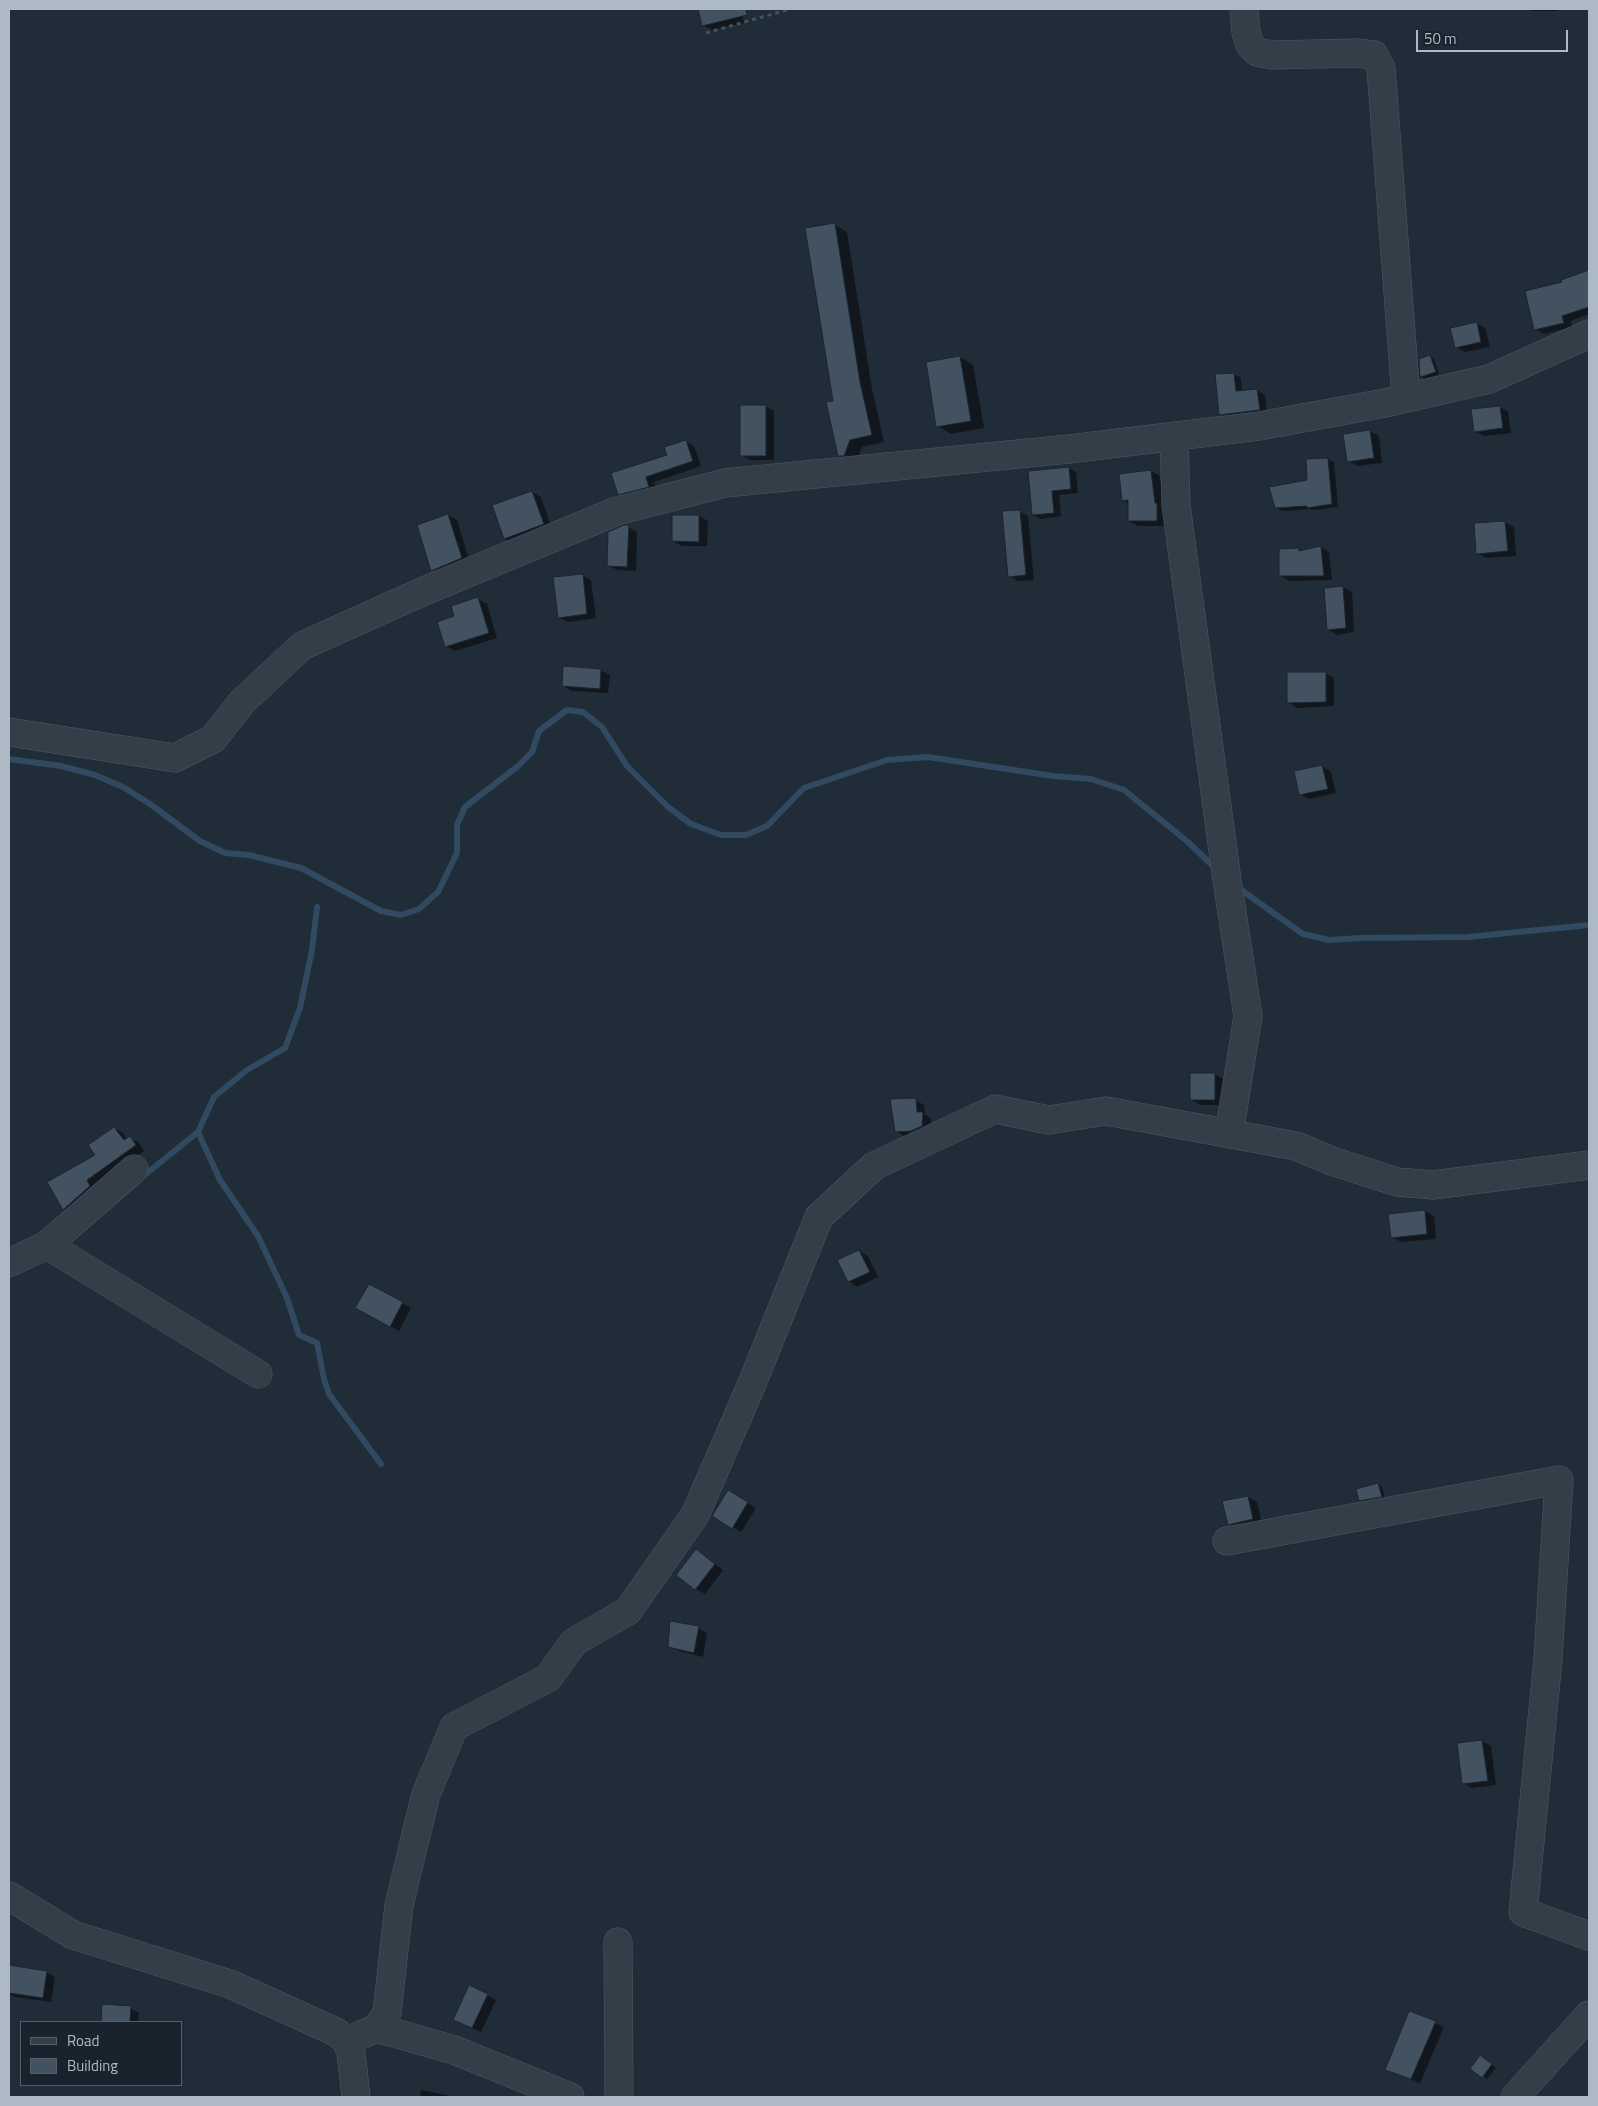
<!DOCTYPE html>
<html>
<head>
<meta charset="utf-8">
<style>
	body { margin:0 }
	#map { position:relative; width:1598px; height:2106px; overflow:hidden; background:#202c38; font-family:"Titillium Web",sans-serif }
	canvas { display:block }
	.frame { position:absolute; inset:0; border:10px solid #adb9c5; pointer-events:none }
	.legend { position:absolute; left:20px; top:2021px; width:162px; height:65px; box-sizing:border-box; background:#19232d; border:1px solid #545f6a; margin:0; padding:6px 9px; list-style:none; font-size:15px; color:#adb9c5 }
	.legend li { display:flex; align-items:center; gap:10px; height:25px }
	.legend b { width:25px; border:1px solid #545f6a }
	.scale { position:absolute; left:1416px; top:30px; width:152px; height:22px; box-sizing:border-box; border:2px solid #adb9c5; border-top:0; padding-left:6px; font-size:15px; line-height:18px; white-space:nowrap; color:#adb9c5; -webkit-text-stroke:4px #19232d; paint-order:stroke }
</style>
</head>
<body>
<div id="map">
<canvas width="1598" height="2106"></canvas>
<div class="frame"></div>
<ul class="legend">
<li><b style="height:6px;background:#333e49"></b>Road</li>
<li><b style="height:14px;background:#425260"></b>Building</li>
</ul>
<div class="scale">50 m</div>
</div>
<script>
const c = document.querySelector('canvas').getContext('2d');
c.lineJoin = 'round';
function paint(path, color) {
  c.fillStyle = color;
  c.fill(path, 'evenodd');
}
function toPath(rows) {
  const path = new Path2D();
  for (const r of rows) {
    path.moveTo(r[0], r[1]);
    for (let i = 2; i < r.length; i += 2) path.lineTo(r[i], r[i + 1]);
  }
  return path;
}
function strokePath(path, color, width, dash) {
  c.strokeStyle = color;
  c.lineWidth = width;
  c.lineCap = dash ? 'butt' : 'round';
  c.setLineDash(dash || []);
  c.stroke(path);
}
paint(toPath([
	[700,9,740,9,744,23,712,30,703,25],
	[1527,9,1558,9,1558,11,1532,11],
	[835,225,847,232,872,389,884,442,862,447,856,462,852,462,840,455,834,402],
	[1589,271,1589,314,1571,321,1572,327,1544,334,1535,329,1564,283,1563,281],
	[1476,323,1485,328,1490,347,1465,352,1456,347],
	[1430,356,1434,359,1439,374,1425,379,1421,376],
	[960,357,973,365,984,428,951,434,938,426],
	[1234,374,1241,378,1242,392,1257,390,1265,395,1267,414,1228,419,1220,414],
	[765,406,774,411,774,460,750,460,741,455],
	[1500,407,1508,412,1511,433,1484,436,1475,431],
	[1370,431,1379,436,1382,463,1357,466,1348,461],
	[685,441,694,446,701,466,654,482,657,491,628,499,619,494],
	[1328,459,1334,462,1338,507,1314,510,1311,509,1282,511,1276,507,1309,481],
	[1069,468,1076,472,1078,493,1059,495,1061,516,1041,519,1033,515],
	[1151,471,1160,476,1166,526,1138,526,1129,521,1129,504,1123,500],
	[532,492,541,497,552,529,514,544,505,539,494,506],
	[1019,511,1028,516,1034,580,1018,581,1010,576],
	[448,515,457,520,470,563,441,575,432,570,418,526],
	[699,516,708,521,707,546,682,546,673,541],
	[1505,522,1514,527,1516,556,1486,558,1477,553,1475,525],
	[628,527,637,532,636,571,617,570,608,565],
	[1321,547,1329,552,1332,580,1289,581,1281,576,1299,549,1302,551],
	[582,575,591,580,596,618,568,622,559,617],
	[1343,587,1352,592,1354,632,1337,635,1329,630],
	[478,599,487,604,497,638,455,651,446,646],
	[601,670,610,675,608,693,572,691,563,686],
	[1325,673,1334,678,1334,706,1297,708,1289,703],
	[1322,766,1331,772,1336,793,1309,799,1300,794],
	[1215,1074,1224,1079,1224,1105,1200,1105,1191,1099],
	[915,1100,924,1105,925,1114,931,1118,931,1131,905,1137,896,1131],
	[114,1128,123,1133,127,1139,130,1138,139,1143,144,1151,95,1186,72,1214,64,1209,49,1182,97,1156],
	[1425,1211,1434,1216,1436,1239,1401,1242,1392,1237],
	[859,1251,868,1256,878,1277,857,1287,849,1281],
	[369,1285,411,1308,399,1331,357,1307],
	[1378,1484,1382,1487,1385,1498,1364,1502,1360,1500],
	[728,1492,756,1508,741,1532,713,1516],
	[1248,1497,1257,1502,1262,1524,1237,1529,1229,1524,1224,1502],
	[697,1551,723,1570,705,1594,696,1589],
	[698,1628,707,1633,703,1657,679,1651,670,1646],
	[1482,1741,1491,1746,1496,1785,1472,1788,1463,1783],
	[9,1967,46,1972,55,1977,51,2002,15,1997,9,1994],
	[487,1995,496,2000,481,2032,464,2024],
	[103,2005,130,2008,139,2013,138,2022,102,2022],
	[1409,2013,1444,2027,1420,2083,1386,2069],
	[1484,2059,1496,2068,1487,2079,1472,2069],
	[421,2090,456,2097,420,2097]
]), '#0007');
strokePath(toPath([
	[9,759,61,766,95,775,123,787,150,804,200,841,225,853,249,855,301,868,381,911,401,915,419,909,438,892,457,853,457,825,465,807,517,767,532,752,539,731,567,710,583,712,602,727,627,766,668,807,691,824,721,835,746,835,767,826,804,788,887,760,928,757,1053,776,1091,779,1124,790,1188,842,1216,869],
	[1237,887,1303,934,1329,940,1361,938,1468,937,1589,925],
	[317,907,312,950,300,1008,285,1048,247,1070,214,1097,198,1132,220,1180,258,1236,287,1298,299,1335,317,1343,324,1379,329,1394,381,1464],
	[141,1178,198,1132]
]), '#324a61', 6);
const building = toPath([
	[698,9,746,9,747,15,702,26,698,9],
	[835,223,860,382,872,435,850,440,844,456,838,456,826,402,833,401,805,228,835,223],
	[1589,270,1589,307,1562,316,1564,323,1534,330,1525,291,1562,282,1561,280,1589,270],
	[1477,322,1481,342,1455,348,1450,328,1477,322],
	[1430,355,1436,372,1420,377,1419,359,1430,355],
	[960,356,971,421,936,427,926,362,960,356],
	[1234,373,1236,391,1257,389,1260,410,1219,415,1215,374,1234,373],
	[740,405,766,405,766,456,740,456,740,405],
	[1500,406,1503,428,1474,432,1471,409,1500,406],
	[1370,430,1374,458,1347,462,1343,434,1370,430],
	[686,440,693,461,646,477,649,487,618,495,611,473,667,455,664,447,686,440],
	[1328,458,1332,504,1307,508,1307,506,1275,508,1269,487,1307,480,1306,459,1328,458],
	[1069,467,1071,489,1052,491,1054,513,1032,515,1028,471,1069,467],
	[1151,470,1155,503,1157,503,1157,521,1128,521,1128,500,1122,501,1119,474,1151,470],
	[532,491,544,524,504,539,492,505,532,491],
	[1020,510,1026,575,1008,577,1002,511,1020,510],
	[448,514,462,558,431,571,417,525,448,514],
	[672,515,699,515,699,542,672,541,672,515],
	[1505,521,1508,551,1476,554,1474,523,1505,521],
	[624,525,629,525,627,567,607,566,608,532,624,525],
	[1321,546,1324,576,1279,576,1279,549,1299,548,1299,551,1321,546],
	[583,574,587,614,558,618,553,577,583,574],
	[1343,586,1346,628,1327,630,1324,588,1343,586],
	[478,597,489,633,445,647,437,622,454,616,451,606,478,597],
	[563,666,601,669,600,689,562,686,563,666],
	[1287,672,1326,672,1326,702,1287,703,1287,672],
	[1322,765,1328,789,1299,795,1294,771,1322,765],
	[1190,1073,1215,1073,1215,1100,1190,1100,1190,1073],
	[916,1098,917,1112,923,1112,922,1126,911,1131,895,1132,890,1099,916,1098],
	[114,1127,124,1140,130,1136,136,1145,87,1180,90,1186,63,1210,47,1182,95,1155,88,1145,114,1127],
	[1425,1210,1427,1234,1391,1238,1388,1214,1425,1210],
	[859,1250,870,1272,848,1282,837,1260,859,1250],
	[369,1284,403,1302,390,1327,355,1308,369,1284],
	[1378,1483,1382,1497,1359,1501,1356,1489,1378,1483],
	[728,1490,748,1502,732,1529,712,1516,728,1490],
	[1248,1496,1253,1519,1228,1525,1222,1501,1248,1496],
	[696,1549,715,1564,695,1590,676,1575,696,1549],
	[670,1621,699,1626,694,1653,668,1647,670,1621],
	[1482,1740,1488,1781,1462,1784,1457,1743,1482,1740],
	[9,1965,47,1971,43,1998,9,1993,9,1965],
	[469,1985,488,1994,472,2028,453,2020,469,1985],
	[102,2004,131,2006,130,2022,101,2022,102,2004],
	[1409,2011,1436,2021,1411,2079,1385,2070,1409,2011],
	[1480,2055,1492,2064,1482,2078,1470,2069,1480,2055]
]);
paint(building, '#425260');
strokePath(building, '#1b252f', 1);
const minor = toPath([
	[1244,9,1246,32,1250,45,1257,52,1272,55,1357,53,1374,55,1381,68,1406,398],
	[1174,436,1176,505,1227,880,1248,1016,1229,1134],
	[9,732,175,758,213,739,242,702,302,646,424,591,617,511,725,483,1069,449,1259,426,1385,403,1489,379,1589,334],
	[47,1245,258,1374],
	[9,1263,47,1245,134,1169],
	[1227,1541,1559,1480,1548,1659,1523,1912,1589,1936],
	[9,1896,73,1935,230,1984,336,2032,347,2041,351,2053,356,2097],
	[618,1942,619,2097],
	[377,2028,454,2050,570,2097],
	[347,2041,377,2028,387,2013,399,1905,426,1794,454,1727,548,1678,574,1642,628,1611,695,1515,751,1386,819,1217,874,1166,995,1109,1049,1120,1106,1111,1296,1146,1332,1161,1397,1182,1433,1185,1589,1165],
	[1515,2097,1589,2015]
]);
strokePath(minor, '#4e5963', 29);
strokePath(toPath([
	[706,33,790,9]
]), '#3f5656', 3, [4, 4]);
strokePath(minor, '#333e49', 28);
</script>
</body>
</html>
